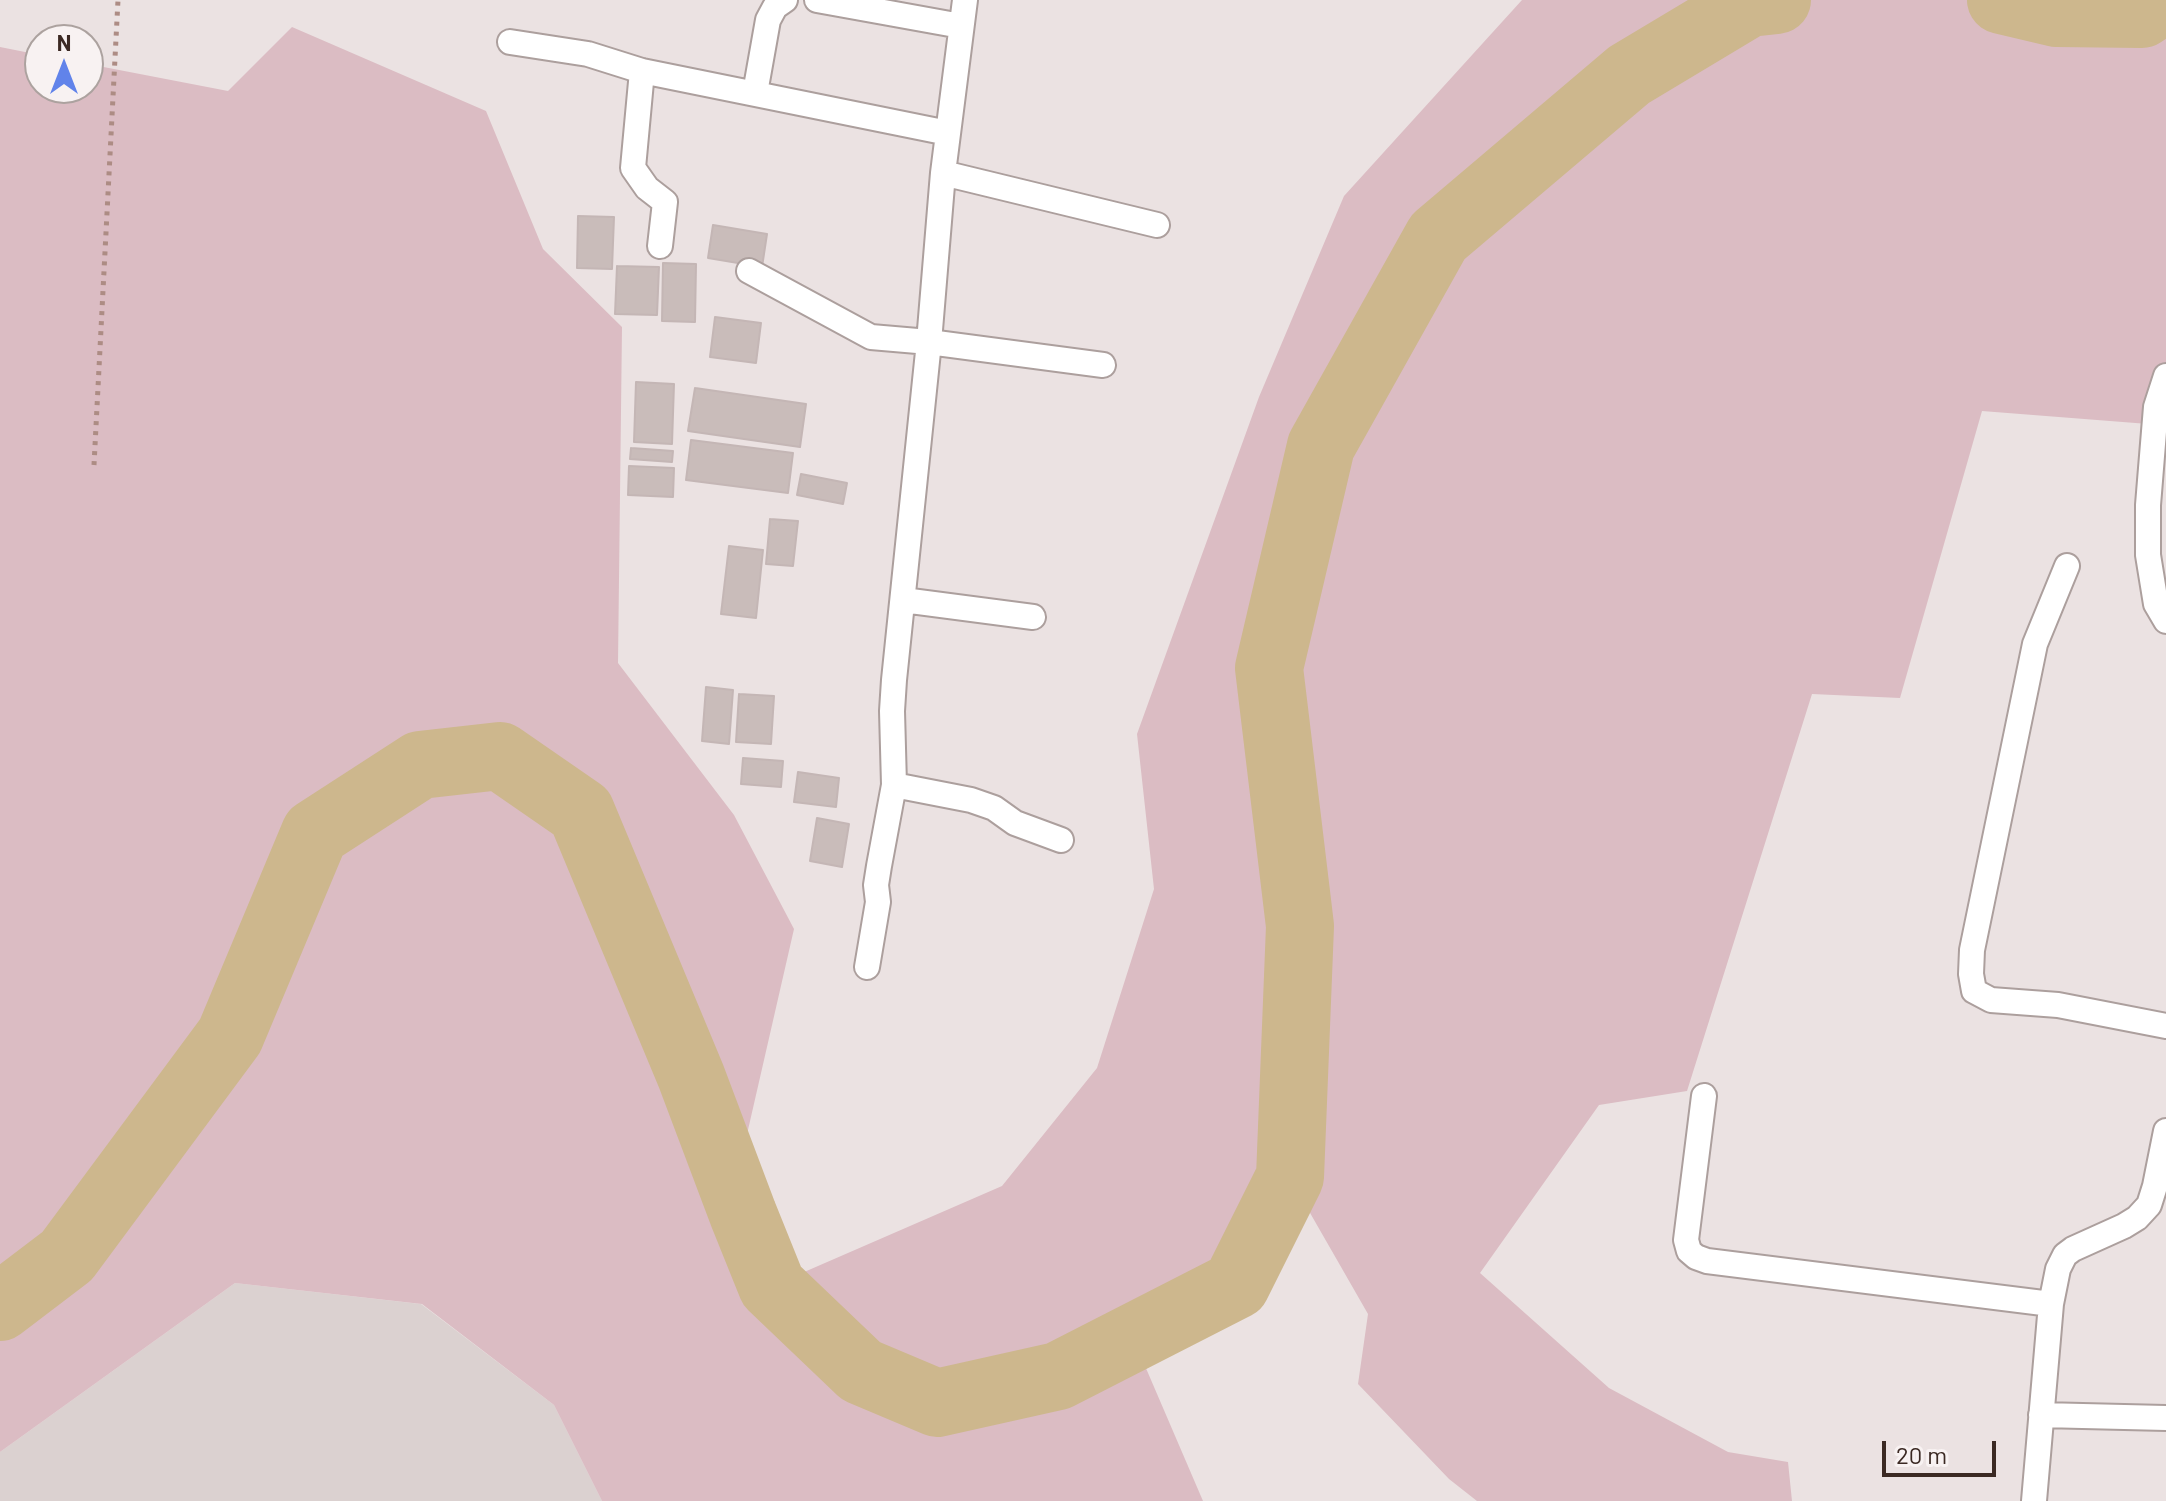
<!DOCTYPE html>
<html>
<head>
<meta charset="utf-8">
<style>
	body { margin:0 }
	#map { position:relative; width:2166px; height:1501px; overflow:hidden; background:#ebe2e2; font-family:Barlow,sans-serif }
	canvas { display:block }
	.north { position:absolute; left:24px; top:24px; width:80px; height:80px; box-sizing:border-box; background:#f8f2f2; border:2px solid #aca29f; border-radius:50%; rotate:0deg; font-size:22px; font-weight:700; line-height:32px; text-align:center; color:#3b2923 }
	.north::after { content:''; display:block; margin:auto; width:28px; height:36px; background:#6183ea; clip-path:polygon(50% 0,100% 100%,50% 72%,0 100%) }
	.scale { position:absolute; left:1882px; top:1441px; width:114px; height:36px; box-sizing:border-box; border:4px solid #3b2923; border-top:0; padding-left:10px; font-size:24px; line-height:28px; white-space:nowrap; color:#3b2923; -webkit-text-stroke:6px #f8f2f2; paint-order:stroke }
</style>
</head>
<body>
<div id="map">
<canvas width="2166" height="1501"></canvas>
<div class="north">N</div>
<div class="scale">20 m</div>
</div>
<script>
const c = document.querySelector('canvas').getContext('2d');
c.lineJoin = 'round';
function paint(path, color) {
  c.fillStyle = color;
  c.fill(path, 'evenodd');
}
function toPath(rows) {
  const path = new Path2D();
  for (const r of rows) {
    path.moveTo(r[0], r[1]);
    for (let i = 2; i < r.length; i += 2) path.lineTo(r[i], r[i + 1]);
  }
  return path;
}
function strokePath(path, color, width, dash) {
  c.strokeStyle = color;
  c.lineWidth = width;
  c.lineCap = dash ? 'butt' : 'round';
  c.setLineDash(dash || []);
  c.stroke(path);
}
paint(toPath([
	[235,1283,421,1304,554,1405,602,1501,0,1501,0,1452]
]), '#dbd1d0');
paint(toPath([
	[1522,0,2166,0,2166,452,2161,425,1982,411,1900,698,1812,694,1687,1091,1599,1105,1480,1273,1609,1388,1728,1452,1788,1462,1792,1501,1477,1501,1449,1479,1358,1384,1368,1314,1290,1178,1236,1285,1133,1338,1203,1501,602,1501,554,1405,422,1304,235,1283,0,1452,0,47,40,55,40,88,88,88,88,64,228,91,292,27,486,111,543,249,622,327,618,663,734,815,794,929,734,1191,772,1286,1002,1186,1097,1068,1154,889,1137,734,1259,397,1344,196],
	[1730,15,1730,16,1589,110,1629,75]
]), '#dbbcc3');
strokePath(toPath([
	[2001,0,2056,13,2142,14,2163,0],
	[0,1307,67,1256,230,1036,315,833,420,765,500,756,581,812,691,1076,743,1214,772,1286,861,1371,937,1403,1058,1376,1236,1285,1290,1177,1300,926,1269,668,1321,446,1438,237,1629,75,1749,3,1777,0]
]), '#cdb78d', 68);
const building = toPath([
	[578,216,614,217,612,269,577,268,578,216],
	[713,225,767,234,762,267,708,258,713,225],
	[663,263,696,264,695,322,662,321,663,263],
	[617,266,659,267,657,315,615,314,617,266],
	[715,317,761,323,756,363,710,357,715,317],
	[636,382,674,384,672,444,634,442,636,382],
	[695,388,806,404,800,447,688,431,695,388],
	[691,440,793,453,788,493,686,480,691,440],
	[631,448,673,451,672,462,630,459,631,448],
	[629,466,674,468,673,497,628,495,629,466],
	[801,474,847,483,843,504,797,495,801,474],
	[770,519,798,521,793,566,766,564,770,519],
	[729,546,763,550,756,618,721,614,729,546],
	[706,687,733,690,729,744,702,741,706,687],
	[739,694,774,696,771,744,736,742,739,694],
	[743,758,783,761,781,787,741,784,743,758],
	[798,772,839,778,836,807,794,802,798,772],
	[817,818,849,824,842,867,810,861,817,818]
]);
paint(building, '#c9bcba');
strokePath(building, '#c4b6b5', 2);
const street = toPath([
	[817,0,961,26],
	[510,42,588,54,642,71,948,133],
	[642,71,633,168,647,188,665,202,660,246],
	[755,93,768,20,775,7,785,0],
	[943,173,1157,225],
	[749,271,871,337,929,342,1103,365],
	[2166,376,2156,407,2148,505,2148,555,2156,604,2166,621],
	[2067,566,2035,644,1972,950,1971,974,1974,991,1991,1000,2058,1005,2166,1026],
	[903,600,1033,617],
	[894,785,971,800,994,808,1015,823,1061,840],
	[867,967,878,902,876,885,879,866,894,785,892,711,894,680,929,342,943,173,965,0],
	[1704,1096,1686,1240,1689,1251,1696,1257,1707,1261,2051,1304],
	[2041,1415,2166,1418],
	[2034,1501,2051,1304,2058,1269,2065,1255,2073,1249,2124,1226,2137,1218,2149,1205,2155,1186,2166,1131]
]);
strokePath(street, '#ac9f9d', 28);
strokePath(toPath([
	[94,465,118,0]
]), '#ad8c84', 5, [4, 6]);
strokePath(street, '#fff', 24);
</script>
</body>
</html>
